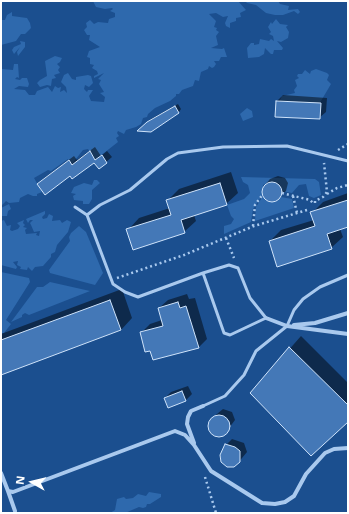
<!DOCTYPE html>
<html>
<head>
<meta charset="utf-8">
<style>
	body { margin:0 }
	#map { position:relative; width:349px; height:514px; overflow:hidden; background:#1b4f8f; font-family:"Noto Sans",sans-serif }
	canvas { display:block }
	.frame { position:absolute; inset:0; border:2px solid #fff; pointer-events:none }
	.north { position:absolute; left:12px; top:462px; width:40px; height:40px; -webkit-text-stroke:3px #1b4f8f; paint-order:stroke; rotate:278deg; font-size:11px; font-weight:700; line-height:16px; text-align:center; color:#fff }
	.north::after { content:''; display:block; margin:auto; width:14px; height:18px; background:#fff; clip-path:polygon(50% 0,100% 100%,50% 72%,0 100%) }
</style>
</head>
<body>
<div id="map">
<canvas width="349" height="514"></canvas>
<div class="frame"></div>
<div class="north">N</div>
</div>
<script>
const c = document.querySelector('canvas').getContext('2d');
c.lineJoin = 'round';
function paint(path, color) {
  c.fillStyle = color;
  c.fill(path, 'evenodd');
}
function toPath(rows) {
  const path = new Path2D();
  for (const r of rows) {
    if (r.length === 3) {
      path.moveTo(r[0] + r[2], r[1]);
      path.arc(r[0], r[1], r[2], 0, 2 * Math.PI);
      continue;
    }
    path.moveTo(r[0], r[1]);
    for (let i = 2; i < r.length; i += 2) path.lineTo(r[i], r[i + 1]);
  }
  return path;
}
function strokePath(path, color, width, dash) {
  c.strokeStyle = color;
  c.lineWidth = width;
  c.lineCap = dash ? 'butt' : 'round';
  c.setLineDash(dash || []);
  c.stroke(path);
}
paint(toPath([
	[93,1,238,1,246,10,240,13,241,17,236,18,236,21,230,23,230,28,226,26,225,23,228,16,223,17,216,13,209,14,216,21,214,27,217,28,216,30,219,32,216,36,218,45,211,48,222,49,224,48,227,57,221,57,219,61,214,61,216,64,214,67,212,68,209,66,208,69,201,72,199,81,195,80,193,86,182,90,179,94,176,94,176,96,170,101,155,108,148,114,147,117,143,118,141,124,136,127,126,130,124,134,118,131,117,133,119,136,116,138,118,142,95,160,88,149,83,150,72,164,68,159,51,171,48,170,34,178,42,192,37,194,37,196,33,196,28,194,20,198,19,202,9,203,6,201,1,206,1,67,2,69,13,70,14,64,18,64,19,78,17,77,15,79,20,80,22,78,27,78,29,84,28,87,19,86,14,89,25,90,29,95,35,95,37,91,48,87,52,92,55,86,58,88,61,87,60,92,64,90,67,93,66,87,61,82,64,75,68,73,72,79,76,80,76,77,88,75,91,76,93,83,89,87,85,85,84,89,87,92,88,90,93,90,89,96,91,101,104,102,105,97,100,93,104,92,99,84,101,80,98,79,104,73,94,78,94,76,98,74,97,71,92,68,94,65,90,64,90,58,87,57,89,51,100,47,89,40,90,35,87,35,84,30,87,27,86,23,90,20,94,24,98,22,108,23,109,19,115,17,115,13,110,11,113,9,112,8,105,9,96,7],
	[245,1,278,1,280,4,289,6,288,10,298,9,300,12,298,14,294,11,283,15,275,15,266,13,256,5,247,3],
	[12,12,12,16,27,18,30,23,31,28,25,34,21,34,16,41,1,45,1,20,5,20,7,15],
	[276,19,280,24,288,25,286,27,289,32,288,38,281,42,277,41,283,48,282,50,274,50,273,54,271,54,265,48,264,54,259,57,248,58,247,48,251,43,254,43,254,45,259,44,260,39,269,41,271,39,274,41,273,36,269,34,271,32,268,27,271,22,272,24],
	[20,41,25,42,25,47,18,56,17,52,20,47,14,54,12,50,14,47,21,44],
	[55,56,62,58,60,62,57,64,60,67,58,70,60,73,54,75,56,78,52,79,51,86,47,85,40,87,37,83,40,80,47,76,45,61],
	[316,69,327,73,329,75,327,80,331,84,321,101,319,103,281,101,279,102,282,96,295,93,294,90,297,86,295,80,299,78,297,76,298,74,302,74,305,70,310,74,311,71],
	[247,108,252,111,253,117,243,121,240,114],
	[241,177,315,179,319,182,321,195,314,198,309,196,306,184,299,185,292,193,282,191,279,183,271,182,263,185,263,194,253,209,251,222,224,234,224,226,231,224,234,219,231,216,227,205,244,199,250,193,248,185,243,182],
	[94,180,97,180,100,183,92,190,92,199,89,204,83,204,83,201,74,200,73,196,76,194,71,193,74,187,84,183,92,185],
	[263,196,265,200,275,202,281,197,292,199,294,208,255,221,256,207],
	[9,204,11,209,8,211,7,216,2,216,1,208],
	[45,211,45,214,42,217,43,219,47,218,49,214,53,216,52,221,60,220,62,223,67,220,71,222,68,232,57,245,55,252,51,254,51,257,43,266,35,267,32,271,28,267,27,270,20,269,21,267,17,265,18,261,13,262,17,267,16,269,1,265,1,221,4,220,7,226,11,225,10,230,12,231,18,229,20,226,17,223,24,220,23,223,25,225,23,227,27,228,25,230,26,234,37,233,36,235,39,236,40,231,34,232,31,225,30,223,33,220,30,220,28,223,26,219],
	[79,226,86,232,103,273,95,285,50,273,49,270,70,241,69,237,71,233],
	[1,272,29,278,30,282,6,320,11,324,4,333,1,333],
	[50,282,90,291,29,315,25,313,22,315,22,317,11,322,37,287,43,287],
	[149,492,161,494,161,497,150,504,147,504,146,507,143,508,139,507,125,513,110,513,115,510,117,499,124,497,126,499,133,498,138,494,146,496]
]), '#2e69ad');
paint(toPath([
	[283,95,327,98,326,112,319,118,277,101],
	[178,104,181,109,179,112,151,131,139,131,151,119],
	[95,147,101,156,107,151,112,157,99,168,94,161,70,175,43,179,74,156,77,160],
	[231,172,238,193,226,204,194,215,196,221,184,232,128,230,139,218,170,208,167,201,179,189],
	[278,176,285,178,288,183,286,191,274,201,266,199,263,193,264,186,270,179],
	[348,193,348,226,340,229,343,237,331,248,270,241,281,230,314,220,312,213,323,202],
	[122,289,132,318,121,330,1,374,1,334],
	[187,294,189,299,195,298,207,339,198,348,151,349,141,333,150,324,162,320,159,308,168,300],
	[301,336,348,383,348,420,251,393],
	[188,386,192,394,186,400,165,398,171,392],
	[223,409,232,412,235,420,223,436,213,433,209,428,211,419],
	[232,439,244,443,247,452,237,464,226,445]
]), '#0007');
const building = toPath([
	[276,101,321,103,320,119,275,117,276,101],
	[175,106,179,113,151,132,137,131,147,122,175,106],
	[90,151,95,160,102,155,107,163,99,169,94,163,72,179,70,176,45,195,37,184,69,160,72,165,90,151],
	[272,192,10],
	[220,183,227,205,181,220,185,233,133,250,126,229,171,215,166,200,220,183],
	[348,200,348,227,327,234,332,249,277,267,269,241,315,226,310,212,348,200],
	[110,300,121,330,1,375,1,340,110,300],
	[178,302,180,308,186,306,199,348,153,360,150,351,145,352,140,332,163,326,158,308,178,302],
	[289,347,348,405,348,422,311,456,250,393,289,347],
	[182,391,186,401,168,408,164,398,182,391],
	[219,426,11],
	[225,444,235,447,240,451,240,462,234,467,227,467,221,462,220,455,225,444]
]);
paint(building, '#4478b7');
strokePath(building, '#cfe3fa', 1);
strokePath(toPath([
	[338,150,348,144],
	[282,193,310,200,313,203],
	[327,194,337,188,348,185],
	[293,196,297,213],
	[315,203,315,201,323,197,327,192,324,163],
	[253,226,255,205,263,194],
	[226,238,234,258],
	[117,278,184,255,254,226,307,210],
	[205,477,216,513]
]), '#a9c9ee', 2.5, [2, 3]);
strokePath(toPath([
	[75,207,87,215,113,284,125,292,138,297,203,273,224,333,230,335,266,318,250,298,238,268,229,265,203,273],
	[87,215,100,205,130,190,167,159,178,153,223,147,287,146,348,161],
	[203,406,225,396,234,386,244,375,256,351,287,326,294,310,303,299,320,287,348,275]
]), '#a9c9ee', 3);
strokePath(toPath([
	[266,318,287,326,348,334],
	[294,325,315,323,348,313],
	[194,443,187,424,188,417,191,411,203,406],
	[1,473,8,491,13,492,175,431,185,435,194,445,211,471,262,503,275,504,285,502,294,496,306,474,325,453,334,449,348,448],
	[8,491,15,511]
]), '#a9c9ee', 4);
</script>
</body>
</html>
